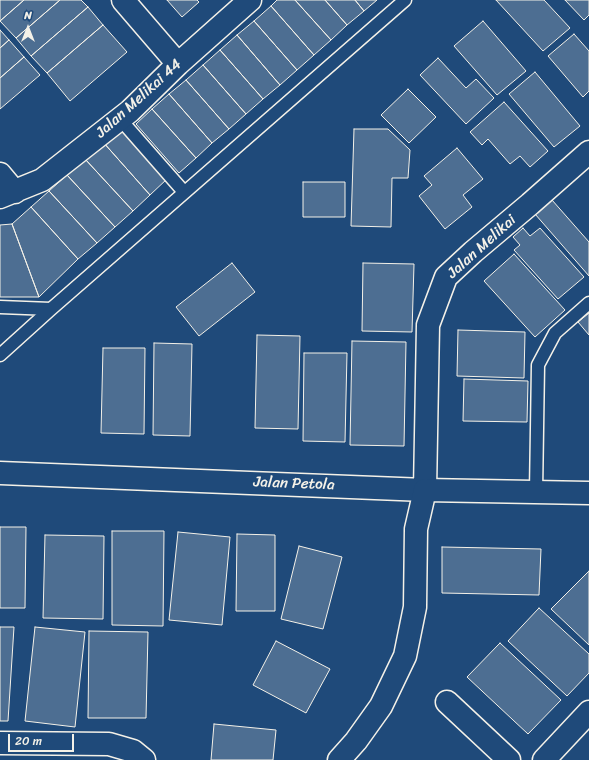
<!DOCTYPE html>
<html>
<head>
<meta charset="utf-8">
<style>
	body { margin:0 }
	#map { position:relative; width:589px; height:760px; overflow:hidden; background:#1f4a7a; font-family:Sriracha,sans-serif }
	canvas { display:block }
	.north { position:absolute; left:8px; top:8px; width:40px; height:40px; -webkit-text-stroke:3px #1f4a7a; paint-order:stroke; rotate:0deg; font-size:11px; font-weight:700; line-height:16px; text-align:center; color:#f4f1e8 }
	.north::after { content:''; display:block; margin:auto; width:14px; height:18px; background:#f4f1e8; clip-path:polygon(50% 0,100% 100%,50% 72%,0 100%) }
	.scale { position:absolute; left:8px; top:734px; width:66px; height:18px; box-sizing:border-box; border:2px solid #f4f1e8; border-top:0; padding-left:5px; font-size:12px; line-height:14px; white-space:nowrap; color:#f4f1e8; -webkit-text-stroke:3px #1f4a7a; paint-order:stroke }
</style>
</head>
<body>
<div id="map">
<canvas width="589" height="760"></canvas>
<div class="north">N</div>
<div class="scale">20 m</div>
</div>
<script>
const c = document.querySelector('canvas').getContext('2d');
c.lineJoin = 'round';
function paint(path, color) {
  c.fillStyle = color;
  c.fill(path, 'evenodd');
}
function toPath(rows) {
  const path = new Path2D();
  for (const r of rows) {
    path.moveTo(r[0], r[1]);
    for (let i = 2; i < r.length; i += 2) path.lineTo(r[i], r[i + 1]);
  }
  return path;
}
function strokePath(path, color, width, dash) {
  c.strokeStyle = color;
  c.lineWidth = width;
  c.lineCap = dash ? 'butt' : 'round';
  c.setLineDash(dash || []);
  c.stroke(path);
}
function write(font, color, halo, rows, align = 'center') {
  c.font = font + ' Sriracha,sans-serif';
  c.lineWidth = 3;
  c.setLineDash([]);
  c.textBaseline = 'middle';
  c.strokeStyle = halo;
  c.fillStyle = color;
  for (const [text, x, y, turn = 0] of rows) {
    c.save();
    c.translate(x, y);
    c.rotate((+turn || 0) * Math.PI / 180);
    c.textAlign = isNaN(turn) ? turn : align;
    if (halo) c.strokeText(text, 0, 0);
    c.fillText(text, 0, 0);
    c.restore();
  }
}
const building = toPath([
	[0,0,24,0,0,21,0,0],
	[24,0,60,0,16,38,0,21,24,0],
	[60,0,81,0,88,7,31,56,16,38,60,0],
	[167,0,197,0,199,2,182,17,167,0],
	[277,0,295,0,331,40,314,55,271,6,277,0],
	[295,0,325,0,347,25,331,40,295,0],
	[325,0,355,0,364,11,347,25,325,0],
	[355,0,377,0,364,11,355,0],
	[496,0,544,0,570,28,543,51,496,0],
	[565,0,589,0,589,15,584,20,565,0],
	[271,6,314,55,297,70,254,21,271,6],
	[88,7,103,25,47,73,31,56,88,7],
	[254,21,297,70,280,85,237,35,254,21],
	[483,21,526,71,497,95,454,46,483,21],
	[103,25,127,52,70,101,47,73,103,25],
	[0,30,9,40,0,48,0,30],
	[574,34,589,51,589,91,583,97,548,56,574,34],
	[237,35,280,85,263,99,220,50,237,35],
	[9,40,24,57,0,78,0,48,9,40],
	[220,50,263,99,246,114,203,65,220,50],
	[24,57,40,75,0,109,0,78,24,57],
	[438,58,466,88,476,79,494,98,466,124,420,75,438,58],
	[203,65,246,114,229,129,186,80,203,65],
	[535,72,580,126,554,147,509,94,535,72],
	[186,80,229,129,212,143,169,94,186,80],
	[408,89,436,117,409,143,381,115,408,89],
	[169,94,212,143,196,158,152,109,169,94],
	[504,102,548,151,530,167,520,156,510,164,488,139,482,145,470,132,504,102],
	[152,109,196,158,179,173,136,124,152,109],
	[121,126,168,178,150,195,103,142,121,126],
	[354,129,388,129,410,150,408,178,392,178,391,227,351,226,354,129],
	[103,142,150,195,133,211,85,159,103,142],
	[457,148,483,179,463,195,472,207,445,229,419,196,432,185,424,176,457,148],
	[85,159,133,211,115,227,67,175,85,159],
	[67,175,115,227,97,243,49,191,67,175],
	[303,182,345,182,345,217,303,217,303,182],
	[49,191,97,243,78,259,31,207,49,191],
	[552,200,589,242,589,276,535,214,552,200],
	[31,207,78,259,39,297,12,224,31,207],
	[12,224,39,297,0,297,0,225,12,224],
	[523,228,530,236,540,228,584,277,558,299,514,250,520,245,513,237,523,228],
	[514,254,565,310,535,337,484,281,514,254],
	[232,263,255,292,199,336,176,307,232,263],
	[363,263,414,264,412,332,362,331,363,263],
	[589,313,589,335,578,322,589,313],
	[458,330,525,332,524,378,457,376,458,330],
	[257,335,300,336,298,429,255,428,257,335],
	[352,341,406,342,404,446,350,445,352,341],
	[154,343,192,344,190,436,153,435,154,343],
	[103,348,145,348,144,434,101,433,103,348],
	[304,353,347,353,345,442,303,441,304,353],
	[464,379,528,381,527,422,463,421,464,379],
	[0,527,26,527,25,608,0,608,0,527],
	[112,531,164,531,163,626,112,625,112,531],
	[178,532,230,537,222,625,169,620,178,532],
	[237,534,275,535,275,611,236,611,237,534],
	[45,535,104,536,103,619,43,618,45,535],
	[299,546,342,557,323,629,281,619,299,546],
	[442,547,541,549,539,595,442,593,442,547],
	[589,571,589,645,551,609,589,571],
	[539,608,589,654,589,673,567,696,508,641,539,608],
	[0,627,14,627,8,721,0,721,0,627],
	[35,627,85,632,75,727,25,721,35,627],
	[89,631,148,632,146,718,88,718,89,631],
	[276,641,330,669,306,713,253,685,276,641],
	[500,643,561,700,528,734,467,677,500,643],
	[214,724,276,730,273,760,211,760,214,724]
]);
paint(building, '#4d6e92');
strokePath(building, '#f4f1e8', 1);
const lane = toPath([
	[120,119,184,192],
	[0,307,51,309],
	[0,355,51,309,405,0],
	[536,492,538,365,555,333,589,303]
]);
const street = toPath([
	[123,0,178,64],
	[0,174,15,192],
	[0,197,42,180,130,111,178,64,250,0],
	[0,473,425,490,428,325,446,277,473,252,530,204,589,152],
	[447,702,509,760],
	[0,743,109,744,133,751,144,760],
	[544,760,589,712]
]);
const secondary = toPath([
	[339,760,356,741,381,706,405,656,415,607,416,529,425,490,589,493]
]);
strokePath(lane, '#f4f1e8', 15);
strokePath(street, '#f4f1e8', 25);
strokePath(secondary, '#f4f1e8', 25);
strokePath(lane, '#1f4a7a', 12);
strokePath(street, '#1f4a7a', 22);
strokePath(secondary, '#1f4a7a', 22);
write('15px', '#f4f1e8', '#1f4a7a', [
	["Jalan Melikai 44",139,99,-42],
	["Jalan Melikai",482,247,-42],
	["Jalan Petola",294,484,2]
]);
</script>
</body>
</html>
